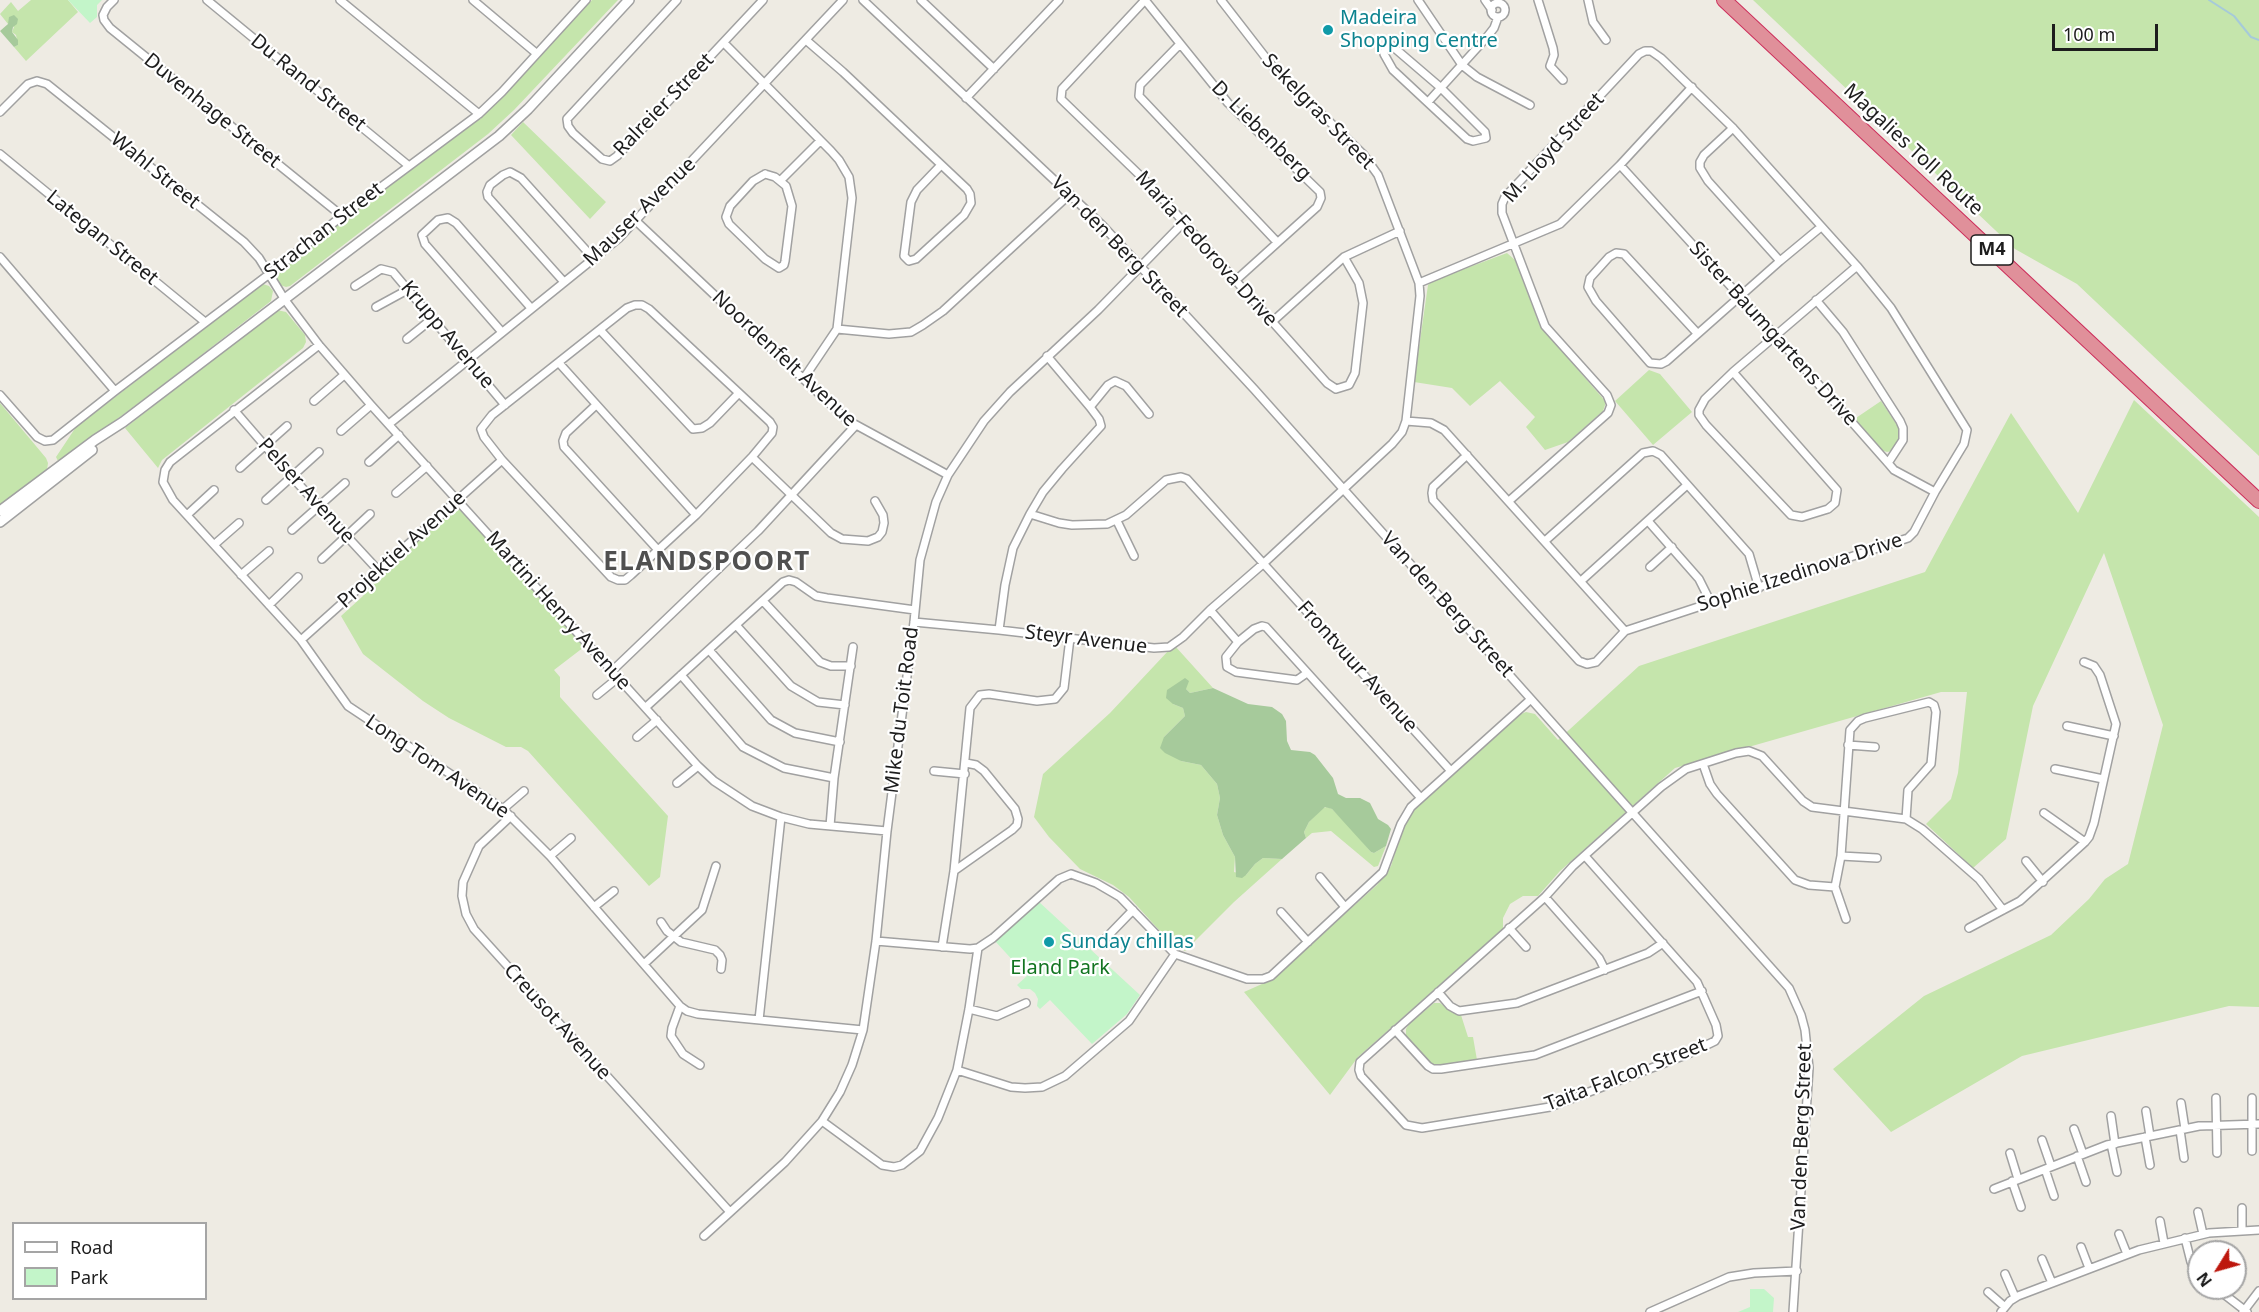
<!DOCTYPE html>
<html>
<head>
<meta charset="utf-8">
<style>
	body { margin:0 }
	#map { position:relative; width:2259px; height:1312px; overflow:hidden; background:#eeebe3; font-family:"Noto Sans",sans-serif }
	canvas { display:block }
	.legend { position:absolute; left:12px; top:1222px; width:195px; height:78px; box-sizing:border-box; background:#fff; border:2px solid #a5a5a5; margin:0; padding:8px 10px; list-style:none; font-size:18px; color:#1d1d1d }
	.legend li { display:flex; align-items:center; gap:12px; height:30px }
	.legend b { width:30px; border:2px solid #a5a5a5 }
	.north { position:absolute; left:2187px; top:1240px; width:60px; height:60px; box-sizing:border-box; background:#fff; border:2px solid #a5a5a5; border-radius:50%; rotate:233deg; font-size:16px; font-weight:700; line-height:24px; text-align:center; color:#1d1d1d }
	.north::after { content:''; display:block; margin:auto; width:21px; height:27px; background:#bd170d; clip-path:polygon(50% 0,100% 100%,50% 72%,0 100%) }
	.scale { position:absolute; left:2052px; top:24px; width:106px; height:27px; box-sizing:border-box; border:3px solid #1d1d1d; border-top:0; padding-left:8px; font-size:18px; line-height:21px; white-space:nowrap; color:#1d1d1d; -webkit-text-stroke:4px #fff; paint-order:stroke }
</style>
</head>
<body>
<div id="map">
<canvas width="2259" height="1312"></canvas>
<ul class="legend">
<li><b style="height:8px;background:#fff"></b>Road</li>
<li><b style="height:16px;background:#c3f5c9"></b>Park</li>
</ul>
<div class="north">N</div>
<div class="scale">100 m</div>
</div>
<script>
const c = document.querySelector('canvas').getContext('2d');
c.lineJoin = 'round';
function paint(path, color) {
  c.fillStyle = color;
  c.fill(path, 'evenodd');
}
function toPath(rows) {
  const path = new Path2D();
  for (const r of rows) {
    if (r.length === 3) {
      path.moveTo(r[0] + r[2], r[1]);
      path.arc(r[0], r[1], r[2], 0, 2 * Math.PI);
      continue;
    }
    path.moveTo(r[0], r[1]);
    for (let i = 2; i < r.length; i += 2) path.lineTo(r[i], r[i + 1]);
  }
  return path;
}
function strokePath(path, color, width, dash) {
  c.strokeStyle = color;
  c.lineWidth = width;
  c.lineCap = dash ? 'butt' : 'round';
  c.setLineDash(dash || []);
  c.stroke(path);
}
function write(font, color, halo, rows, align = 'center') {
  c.font = font + ' "Noto Sans",sans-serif';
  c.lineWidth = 4.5;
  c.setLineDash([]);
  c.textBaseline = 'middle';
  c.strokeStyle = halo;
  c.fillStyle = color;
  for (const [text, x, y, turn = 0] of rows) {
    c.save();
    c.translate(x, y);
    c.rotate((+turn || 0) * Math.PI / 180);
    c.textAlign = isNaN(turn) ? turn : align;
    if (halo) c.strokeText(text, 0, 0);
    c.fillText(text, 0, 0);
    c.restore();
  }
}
paint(toPath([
	[31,0,68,0,78,12,26,61,14,47,18,45,16,35,12,32,14,27,9,22,8,24,0,14,11,2,18,11],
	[592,0,618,0,514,110,488,134,290,286,286,287,280,285,275,277,277,271,446,142,503,94],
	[1753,0,2259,0,2259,456,2077,284,2015,249],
	[523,122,606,202,590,219,511,135],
	[1507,253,1515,260,1540,326,1606,402,1603,411,1568,442,1545,450,1526,427,1535,417,1500,381,1470,406,1452,388,1414,382,1428,285,1432,281],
	[263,284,269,286,273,291,271,301,164,384,61,461,58,461,56,457,76,427],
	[277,310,286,312,305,335,306,342,303,348,162,460,158,468,125,428],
	[1649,370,1660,374,1692,412,1653,445,1615,401],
	[2134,400,2259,517,2259,1007,2229,1006,2022,1056,1891,1132,1833,1069,1924,996,2051,935,2089,899,2105,879,2128,864,2163,725,2104,553,2033,706,2006,839,1973,868,1926,824,1951,799,1958,773,1967,692,1941,692,1675,768,1560,871,1538,896,1523,896,1510,904,1503,918,1503,929,1358,1057,1330,1095,1244,992,1271,980,1377,885,1391,866,1403,827,1413,808,1516,716,1526,712,1535,714,1558,740,1639,666,1925,572,2011,413,2078,513],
	[1881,401,1899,428,1901,434,1900,439,1892,451,1887,452,1881,450,1853,420],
	[0,403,46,458,48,463,47,470,0,506],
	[452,508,462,509,584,647,554,670,560,677,560,697,668,816,660,877,649,886,528,751,521,747,506,747,449,718,423,701,363,654,341,616,363,596,374,579],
	[1175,646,1213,688,1190,693,1186,689,1173,704,1183,708,1185,716,1164,737,1181,761,1201,765,1217,784,1220,798,1217,815,1223,835,1235,857,1234,872,1246,875,1255,864,1263,858,1282,859,1234,902,1185,951,1168,940,1129,897,1113,885,1080,869,1049,837,1034,817,1043,774,1110,713,1169,650],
	[1327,807,1332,809,1351,828,1371,852,1374,853,1386,846,1378,866,1374,867,1331,831,1312,833,1306,838,1304,832,1309,822,1322,808],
	[1434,1003,1440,1003,1452,1012,1461,1015,1468,1037,1473,1037,1477,1060,1439,1066,1433,1065,1406,1036,1406,1029,1409,1024]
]), '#c5e5ac');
paint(toPath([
	[14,15,18,19,17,24,13,27,12,32,18,40,18,45,14,47,0,31,8,24,9,17],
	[1185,678,1189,681,1186,689,1190,693,1213,688,1248,704,1272,707,1282,714,1286,721,1287,741,1291,750,1310,752,1315,755,1333,778,1338,794,1346,798,1360,798,1370,803,1378,819,1388,825,1391,829,1386,846,1374,853,1371,852,1332,809,1325,807,1309,822,1304,832,1306,838,1282,859,1263,858,1255,864,1246,875,1242,878,1236,877,1235,857,1223,835,1217,815,1220,798,1217,784,1201,765,1181,761,1165,753,1160,748,1164,737,1185,716,1183,708,1173,704,1166,698,1167,690]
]), '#a6ca9b');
paint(toPath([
	[68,0,102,0,97,5,97,17,90,23],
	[1038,901,1140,995,1127,1014,1092,1044,1050,1000,1040,1009,1037,1006,1038,999,1035,993,1030,989,1021,989,1017,985,1027,976,995,941],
	[1750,1289,1764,1289,1774,1298,1773,1312,1738,1312,1750,1307]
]), '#c3f5c9');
strokePath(toPath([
	[2209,0,2234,16,2251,37,2259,40]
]), '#a6cad9', 2);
const minor = toPath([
	[114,0,107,7,103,15,104,20,110,28,342,216],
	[207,0,409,166],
	[340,0,479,114],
	[473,0,536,53],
	[677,0,567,119,568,126,573,133,602,159,610,161,617,156,763,0],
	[863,0,1102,225,1254,389,1789,988,1801,1015,1805,1030,1809,1068,1793,1312],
	[921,0,994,69],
	[1145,0,1062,89,1061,99,1154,189,1327,383,1336,389,1349,385,1355,373,1363,303,1359,283,1344,257],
	[1145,0,1228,103,1320,192,1321,198,1317,207,1235,281],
	[1418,0,1462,65,1477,77,1530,105],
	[1485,0,1492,10],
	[1538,0,1553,48,1554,55,1550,66,1563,80],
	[1588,0,1593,22,1606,40],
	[1498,10,7],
	[806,40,843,72,967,189,970,194,971,203,964,215,916,259,909,261,904,256,911,202,917,190,941,165],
	[724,43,831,151,839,160,849,177,852,198,837,329,804,378],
	[1180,44,1140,85,1139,96,1277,242],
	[1391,45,1440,87,1485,132,1486,138,1473,141,1467,139,1393,70,1384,54,1385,48,1391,45],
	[966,98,1059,0],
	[1428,102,1487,37,1494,28,1498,17],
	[0,112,28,84,37,81,47,84,244,242,259,258,285,300,319,345,371,405,698,766,714,781,752,806,781,817,809,824,887,831],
	[1733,128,1704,155,1700,162,1700,168,1708,181,1780,261],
	[0,154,205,322],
	[1620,165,1775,335,1888,463,1894,470,1935,492],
	[765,174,775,177,786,186,792,206,785,261,784,265,779,268,765,259,729,224,726,217,730,206,753,181,765,174],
	[781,180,820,141],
	[636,221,847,420,948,475],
	[0,257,115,391],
	[564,282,488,197,487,192,490,185,503,175,510,172,521,178,594,259],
	[1419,283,1560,224,1620,165,1692,87],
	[355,286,381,269,393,272,505,405],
	[1816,300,1843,332,1900,421,1903,428,1903,440,1888,463],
	[635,305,642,305,649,309,770,422,773,427,772,433,752,457,696,515,631,575,625,580,618,580,611,577,502,460,484,437,481,429,492,415,627,308,635,305],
	[376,307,409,289],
	[1272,322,1344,257,1400,231],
	[837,329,889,334,911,332,923,325,943,311,1070,194],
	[600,330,693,429,702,428,710,423,738,394],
	[501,331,425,244,422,235,438,220,448,218,456,223,531,308],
	[1697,333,1624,254,1616,253,1609,257,1590,278,1588,287,1596,301,1650,363,1661,364,1667,361,1780,261,1821,227],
	[407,339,433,318],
	[319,345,170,462,165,470,163,482,173,500,301,640,348,706,503,809,550,856,680,1006,687,1011,698,1014,863,1030],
	[559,363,696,515],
	[1733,372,1837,490,1835,503,1828,509,1802,517,1791,515,1706,425,1699,415,1699,410,1705,399,1733,372,1857,266],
	[0,395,37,437,45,441,53,440,115,391,268,275,342,216,479,114,502,92,586,0],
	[314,401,344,375],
	[596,405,566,433,563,441,564,447,658,550],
	[1090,407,1108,385,1115,381,1126,386,1149,414],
	[234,410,292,477,378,570],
	[1406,421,1431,423,1444,430,1625,631],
	[389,424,619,238,843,0],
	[341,431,371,405],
	[1467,455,1433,487,1432,493,1433,500,1579,661,1587,664,1596,662,1625,631,1908,538,1914,532,1935,492,1964,444,1967,430,1891,308,1857,266,1733,128,1661,58,1651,51,1645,51,1639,54,1505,197,1502,204,1502,213,1545,326,1607,395,1611,405,1608,413,1509,501],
	[752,457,831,533,842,539,868,541,878,537,882,532,884,523,883,515,875,501],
	[369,462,399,435],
	[240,468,287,426],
	[396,493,427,466],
	[266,500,319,452],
	[1030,514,1059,523,1072,525,1107,524,1126,515,1166,480,1181,477,1187,479,1450,770],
	[187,515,214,490],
	[1117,521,1134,556],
	[1648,521,1699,579,1711,603],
	[292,530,345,483],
	[1545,541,1643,453,1653,451,1661,455,1749,554,1759,588],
	[215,544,239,523],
	[322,559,370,514],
	[1650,567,1672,547],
	[241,575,269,551],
	[1581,581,1687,485],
	[763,601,820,662,831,666,851,666],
	[269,605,298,577],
	[1210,610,1238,642],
	[914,622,999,630,1154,648,1169,647,1183,637,1210,610,1264,563,1392,444,1402,432,1406,421,1420,296,1419,283,1413,267,1378,175,1363,154,1273,67,1221,0],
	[736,625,791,686,818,702,845,705],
	[999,630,1005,585,1013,548,1030,514,1043,492,1062,469,1101,426,1099,419,1090,407,1047,356],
	[301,640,502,460],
	[709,650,771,720,795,733,840,742],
	[613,670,758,531,855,426],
	[1307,673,1297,680,1236,672,1227,667,1226,657,1238,642,1254,629,1262,626,1266,627,1420,797],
	[681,675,743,747,784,768,834,778],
	[597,695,619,677],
	[646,707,783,582,789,580,796,582,816,596,827,598,915,610],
	[2067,726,2114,736],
	[637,737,657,720],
	[1848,745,1875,747],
	[1703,764,1710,784,1717,794,1795,880,1809,885,1835,887],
	[2055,769,2103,779],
	[934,771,965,774],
	[677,783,698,766],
	[503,809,524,791],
	[2044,813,2085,842],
	[511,816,479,846,463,882,462,896,466,914,474,929,730,1212],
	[830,826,834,778,853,647],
	[550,856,571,838],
	[1585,856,1697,982,1716,1025,1718,1036,1715,1041,1688,1054,1550,1107,1422,1128,1406,1125,1361,1076,1359,1070,1360,1062,1545,897,1573,866,1661,787,1686,769,1736,753,1749,751,1762,756,1803,801,1812,807,1906,819,1922,829,1979,879,2003,910],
	[1841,856,1877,858],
	[2026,861,2043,882],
	[954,871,1012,830,1017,825,1018,819,1015,809,984,771,976,765,966,763],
	[1320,877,1345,907],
	[1545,897,1599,958,1605,970],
	[594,907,614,891],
	[1281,912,1308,942],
	[1846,919,1835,887,1841,856,1850,730,1858,721,1865,718,1929,702,1934,705,1936,712,1931,764,1908,790,1906,819],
	[661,922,667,931,681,942,715,950,720,955,722,960,721,969],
	[1509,928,1526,947],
	[1969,928,2020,901,2085,842,2089,837,2094,823,2116,724,2100,675,2094,666,2084,662],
	[876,941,970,949,978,948,993,938,1059,879,1071,874,1096,883,1120,897,1175,954,1247,979,1263,979,1271,976,1383,872,1401,824,1411,807,1531,699],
	[1103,941,1133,910],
	[942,947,954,871,970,708,980,695,989,694,1037,701,1055,699,1064,688,1070,638],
	[644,964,702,910,716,866],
	[1438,992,1450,1006,1459,1011,1517,1003,1648,953,1663,943],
	[680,1006,672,1028,671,1036,683,1054,700,1065],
	[969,1009,997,1016,1026,1003],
	[759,1020,781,817],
	[1395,1030,1428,1066,1433,1069,1441,1069,1535,1055,1702,991],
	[957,1070,1011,1087,1025,1088,1042,1087,1065,1076,1129,1021,1175,954],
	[2216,1098,2217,1153],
	[2252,1098,2252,1151],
	[2181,1103,2185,1129],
	[2146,1111,2150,1136],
	[2111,1116,2115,1144],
	[822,1121,882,1165,894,1167,902,1165,920,1151,938,1118,957,1070,969,1009,978,948],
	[2074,1129,2083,1154],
	[2180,1130,2184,1158],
	[2145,1137,2150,1165],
	[2042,1140,2051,1166],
	[2111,1144,2117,1172],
	[2010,1153,2018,1179],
	[2077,1156,2086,1182],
	[2045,1169,2054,1196],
	[2012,1181,2021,1207],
	[1994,1189,2107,1145,2199,1126,2259,1124],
	[2242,1208,2242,1231],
	[2198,1212,2203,1234],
	[2160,1221,2164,1243],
	[2119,1234,2127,1254],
	[704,1236,785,1162,822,1121,840,1092,852,1065,863,1030,876,941,887,831,914,622,920,560,936,502,948,475,984,421,1010,392,1098,310,1184,222],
	[2185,1238,2191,1262,2199,1274],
	[2081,1247,2089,1268],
	[2042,1259,2052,1283],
	[2005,1274,2015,1297],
	[2216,1288,2247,1312],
	[1988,1292,2005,1307],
	[1650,1312,1729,1277,1754,1273,1797,1271],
	[2001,1312,2010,1301,2018,1296,2139,1250,2209,1233,2259,1230],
	[2243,1312,2259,1291]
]);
const tertiary = toPath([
	[0,511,95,440,123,422,499,136,528,109,629,0],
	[0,522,92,450]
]);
const motorway = toPath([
	[1724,0,2259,501]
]);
strokePath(minor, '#a1a1a1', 10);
strokePath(tertiary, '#a1a1a1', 12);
strokePath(motorway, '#cd2f5c', 16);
strokePath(minor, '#fff', 7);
strokePath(tertiary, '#fff', 9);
strokePath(motorway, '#e0909a', 14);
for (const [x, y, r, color] of [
	[1328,30,6,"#0f9aa8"],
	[1049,942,6,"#0f9aa8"]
]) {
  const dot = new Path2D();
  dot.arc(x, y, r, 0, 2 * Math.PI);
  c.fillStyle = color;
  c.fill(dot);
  strokePath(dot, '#fff', 2);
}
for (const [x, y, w] of [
	[1992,250,42]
]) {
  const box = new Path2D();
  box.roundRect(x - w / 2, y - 15, w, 30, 4.5);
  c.fillStyle = '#fff';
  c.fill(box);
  strokePath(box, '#1d1d1d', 1.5);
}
write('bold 18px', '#1d1d1d', null, [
	["M4",1992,250]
]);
write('20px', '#0d838f', '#fff', [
	["Madeira",1340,18],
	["Shopping Centre",1340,41],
	["Sunday chillas",1061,942]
], 'left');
write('20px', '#1d1d1d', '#fff', [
	["Du Rand Street",308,83,39],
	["Ralreier Street",664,105,-46],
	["Duvenhage Street",212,111,39],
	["Sekelgras Street",1318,112,46],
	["D. Liebenberg",1261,131,45],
	["M. Lloyd Street",1554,148,-48],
	["Magalies Toll Route",1913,150,43],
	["Wahl Street",155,171,39],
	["Mauser Avenue",640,212,-44],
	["Strachan Street",324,231,-38],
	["Lategan Street",102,238,39],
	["Van den Berg Street",1119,247,46],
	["Maria Fedorova Drive",1206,249,48],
	["Sister Baumgartens Drive",1773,334,48],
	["Krupp Avenue",447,335,50],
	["Noordenfelt Avenue",784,359,43],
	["Pelser Avenue",306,491,48],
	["Projektiel Avenue",402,550,-42],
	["Sophie Izedinova Drive",1800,573,-18],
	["Van den Berg Street",1447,605,48],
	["Martini Henry Avenue",558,611,48],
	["Steyr Avenue",1086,640,7],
	["Frontvuur Avenue",1357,667,48],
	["Mike du Toit Road",902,710,-83],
	["Long Tom Avenue",437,767,34],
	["Creusot Avenue",557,1022,48],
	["Taita Falcon Street",1626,1075,-21],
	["Van den Berg Street",1802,1137,-88]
]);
write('20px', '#127420', '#fff', [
	["Eland Park",1060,968]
]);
c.letterSpacing = '1.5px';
write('bold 26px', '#505050', '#fff', [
	["ELANDSPOORT",707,563]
]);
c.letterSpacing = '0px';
</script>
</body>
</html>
